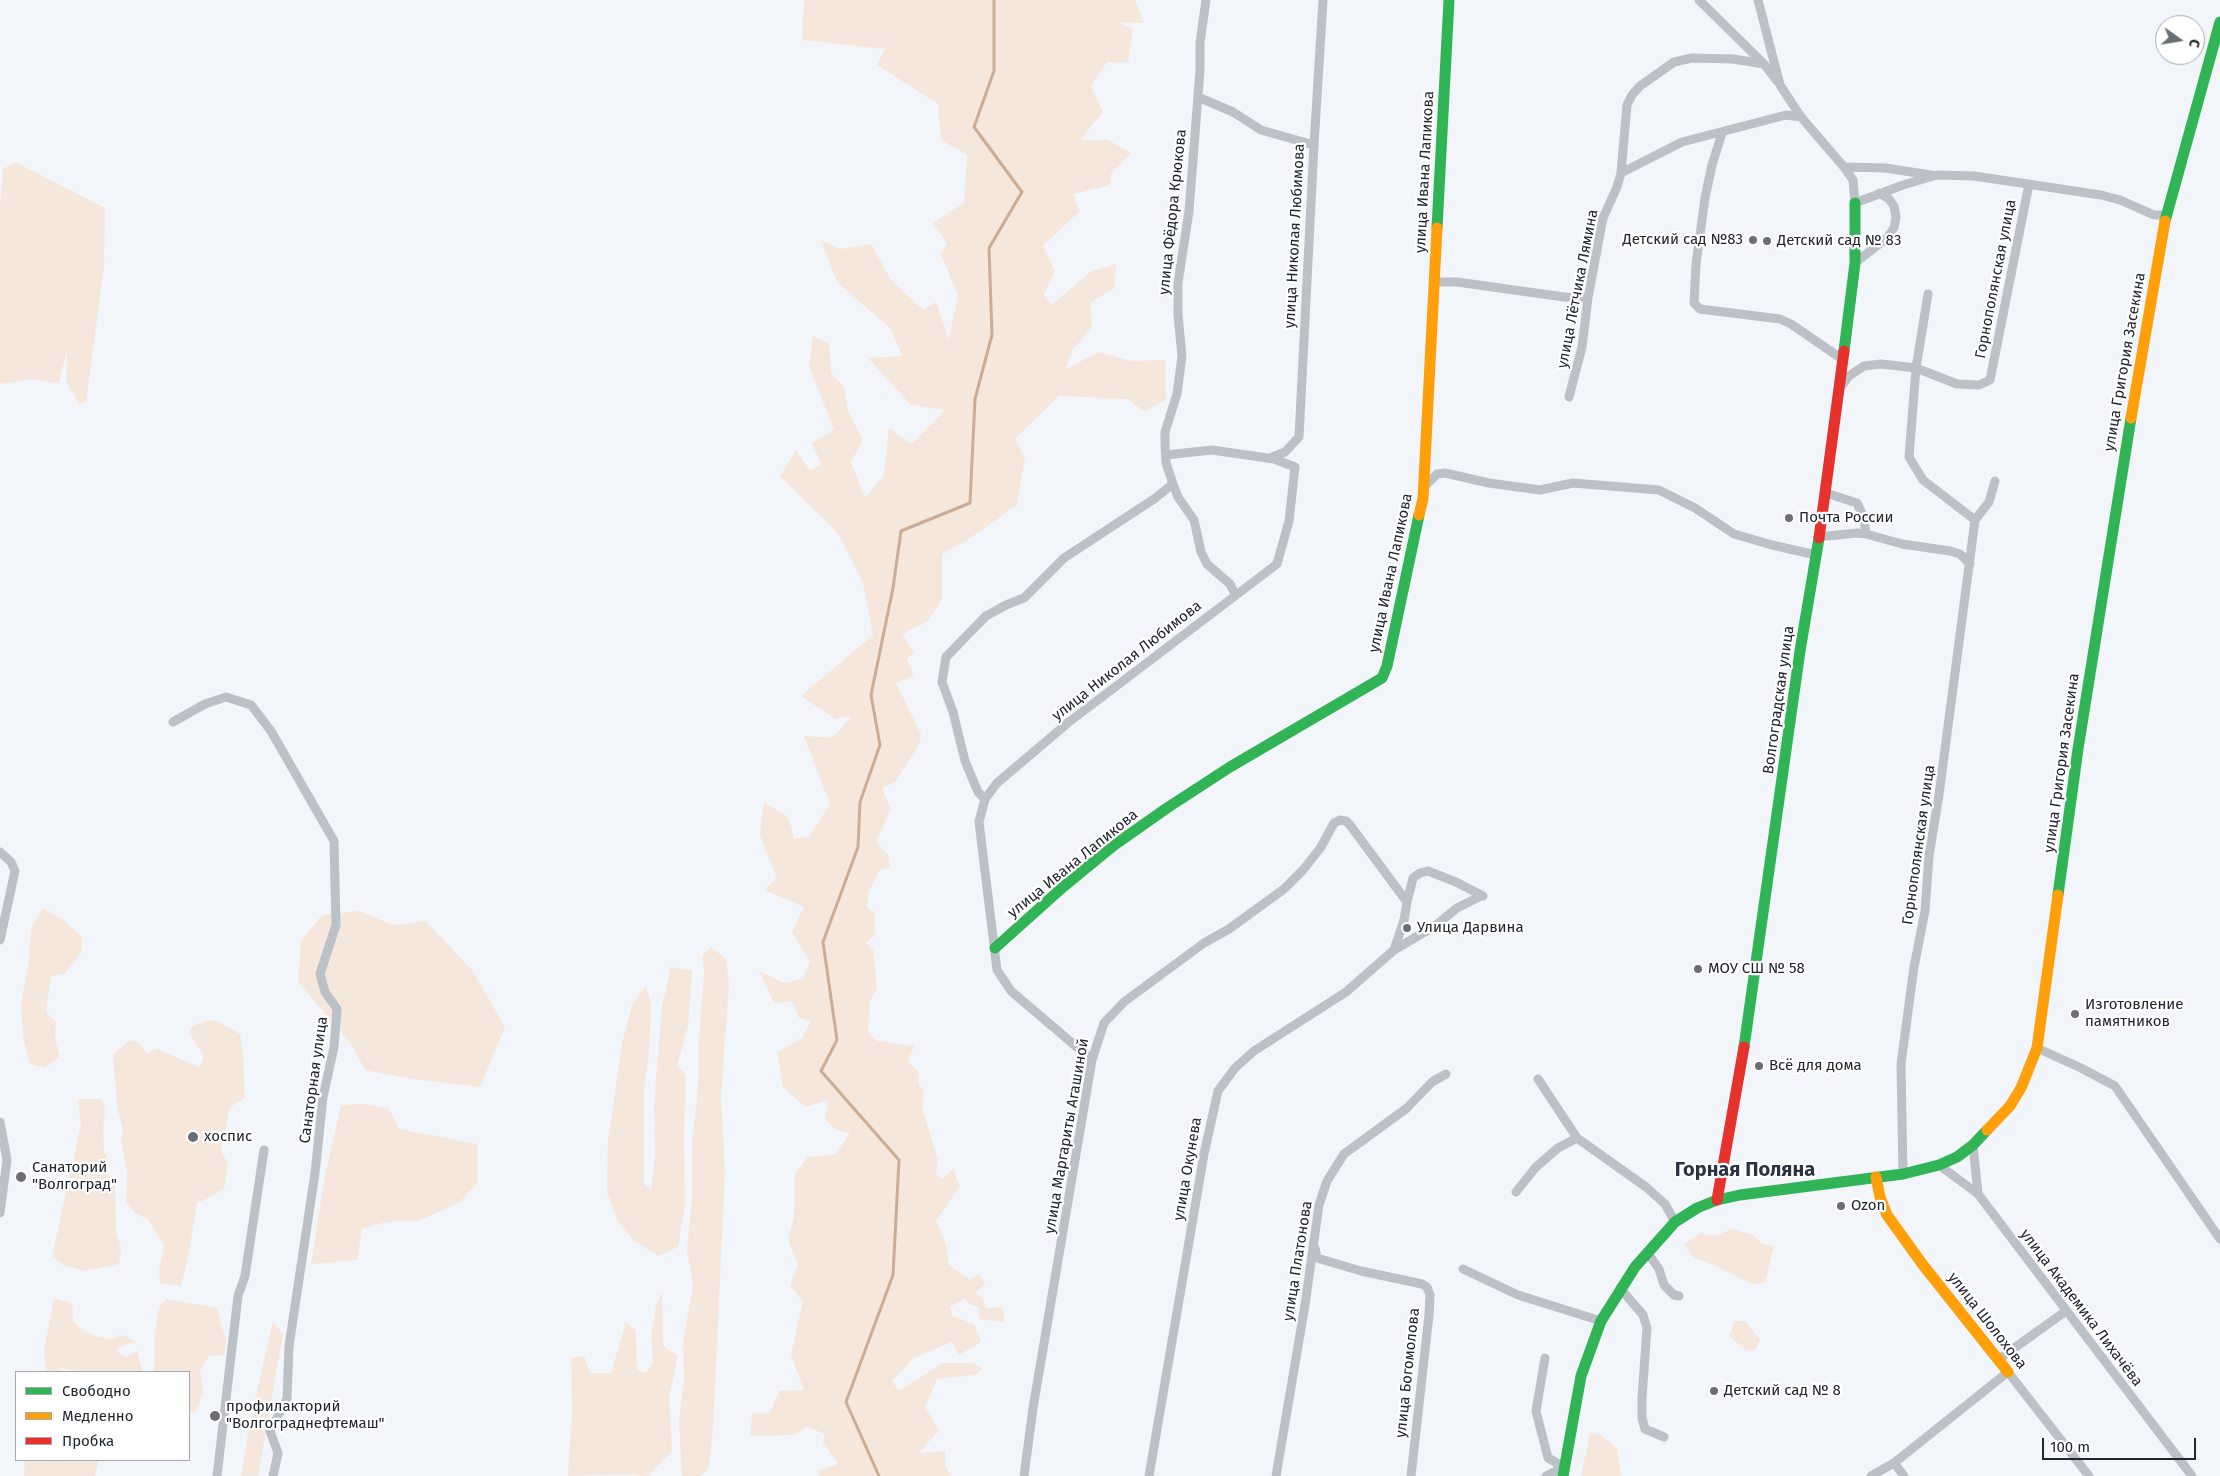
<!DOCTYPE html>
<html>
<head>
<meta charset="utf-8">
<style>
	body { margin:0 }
	#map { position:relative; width:2220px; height:1476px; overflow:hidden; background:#f2f5fa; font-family:"Fira Sans",sans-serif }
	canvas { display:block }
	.legend { position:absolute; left:15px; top:1371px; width:175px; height:90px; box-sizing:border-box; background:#fff; border:1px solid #a6a8ab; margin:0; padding:6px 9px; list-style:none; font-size:15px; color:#21252d }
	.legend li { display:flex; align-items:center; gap:10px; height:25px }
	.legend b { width:25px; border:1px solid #a6a8ab }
	.north { position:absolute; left:2155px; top:15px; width:50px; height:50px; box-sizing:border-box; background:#fff; border:1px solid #a6a8ab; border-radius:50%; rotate:103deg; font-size:14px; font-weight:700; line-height:20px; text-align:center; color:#21252d }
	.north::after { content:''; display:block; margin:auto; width:18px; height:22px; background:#6a6e75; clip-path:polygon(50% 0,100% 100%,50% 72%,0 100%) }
	.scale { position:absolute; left:2042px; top:1438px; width:154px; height:22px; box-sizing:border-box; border:2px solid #21252d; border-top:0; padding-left:6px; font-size:15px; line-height:18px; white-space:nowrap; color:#21252d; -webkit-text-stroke:4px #fff; paint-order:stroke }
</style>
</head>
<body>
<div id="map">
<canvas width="2220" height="1476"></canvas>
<ul class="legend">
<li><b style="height:6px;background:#30b455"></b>Свободно</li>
<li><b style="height:6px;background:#ff9f0a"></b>Медленно</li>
<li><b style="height:6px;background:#e5322d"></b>Пробка</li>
</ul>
<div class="north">С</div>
<div class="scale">100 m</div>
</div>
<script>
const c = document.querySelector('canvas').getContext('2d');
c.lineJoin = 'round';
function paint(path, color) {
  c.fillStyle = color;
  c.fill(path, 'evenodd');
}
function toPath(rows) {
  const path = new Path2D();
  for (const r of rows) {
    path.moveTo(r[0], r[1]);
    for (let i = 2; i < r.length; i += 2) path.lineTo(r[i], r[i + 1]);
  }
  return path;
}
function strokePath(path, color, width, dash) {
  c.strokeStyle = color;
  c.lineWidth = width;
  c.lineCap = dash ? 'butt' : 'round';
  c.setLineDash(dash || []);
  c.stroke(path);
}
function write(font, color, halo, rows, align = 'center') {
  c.font = font + ' "Fira Sans",sans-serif';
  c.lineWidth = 4.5;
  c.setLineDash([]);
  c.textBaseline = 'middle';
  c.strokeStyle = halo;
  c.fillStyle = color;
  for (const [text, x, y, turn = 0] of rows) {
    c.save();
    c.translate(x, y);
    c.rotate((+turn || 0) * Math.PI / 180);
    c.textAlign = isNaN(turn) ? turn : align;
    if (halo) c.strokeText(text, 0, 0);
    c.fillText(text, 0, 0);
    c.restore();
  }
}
paint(toPath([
	[804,0,1135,0,1144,23,1118,22,1133,30,1128,62,1107,62,1091,86,1103,112,1080,140,1108,140,1131,153,1111,174,1110,185,1073,194,1080,211,1043,246,1055,271,1044,295,1052,305,1090,272,1116,264,1114,288,1090,303,1092,327,1072,351,1065,370,1098,352,1132,361,1165,360,1166,399,1145,412,1127,399,1059,396,1015,439,1025,458,1017,505,969,539,942,554,942,599,928,621,902,634,914,652,907,659,914,676,896,683,921,734,919,745,895,782,882,788,891,809,876,841,888,855,890,868,879,871,869,891,867,907,875,913,875,934,866,943,873,949,877,988,870,1001,868,1033,877,1041,914,1046,908,1061,919,1072,918,1084,924,1091,922,1107,938,1161,936,1174,942,1179,953,1169,960,1186,936,1221,946,1244,949,1265,970,1279,980,1274,985,1284,975,1294,982,1297,986,1308,1002,1307,1005,1322,979,1319,979,1307,969,1304,964,1299,950,1307,952,1316,974,1324,981,1342,959,1355,951,1342,914,1358,892,1381,899,1391,943,1363,973,1363,983,1369,974,1375,937,1379,925,1407,939,1430,919,1453,945,1451,945,1466,951,1476,820,1476,816,1471,838,1464,823,1443,825,1434,807,1427,794,1435,750,1436,752,1414,770,1413,779,1391,804,1390,791,1355,803,1301,790,1286,798,1265,788,1239,794,1217,795,1174,808,1157,836,1154,850,1133,836,1130,825,1119,828,1100,805,1107,783,1087,777,1052,802,1038,811,1021,799,1018,792,1001,774,1003,759,971,784,983,803,979,810,962,792,932,804,907,764,890,777,878,760,835,764,802,789,818,794,839,809,837,830,804,804,736,832,738,852,716,835,719,801,696,873,635,863,582,838,533,780,476,796,450,810,471,821,464,812,443,834,430,809,366,813,336,829,343,831,373,844,387,848,411,863,440,851,462,865,498,884,475,889,428,911,444,945,410,911,405,868,358,902,356,890,328,837,282,821,240,841,249,871,244,891,280,923,310,936,302,949,340,958,295,941,255,947,243,933,223,964,203,967,155,941,140,938,104,877,65,888,41,883,49,802,40],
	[15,162,105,208,104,266,86,402,79,404,66,382,67,350,59,383,31,379,0,384,0,208,3,169],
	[43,908,65,921,82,937,81,953,65,973,51,976,46,1012,56,1022,55,1040,60,1057,44,1068,30,1064,23,1037,21,1004,29,961,31,929],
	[359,911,393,925,426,921,472,970,505,1027,480,1087,412,1079,365,1070,351,1044,298,982,301,941,322,915],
	[711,947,726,959,729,984,721,1097,725,1173,713,1428,709,1468,700,1476,682,1476,679,1423,684,1378,683,1343,693,1285,687,1250,692,1198,692,1142,698,1091,699,1037,704,973,702,956],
	[671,967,692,971,688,1027,677,1066,686,1075,684,1133,685,1204,678,1247,658,1256,632,1239,617,1220,607,1192,608,1141,622,1044,632,1005,646,985,651,1005,649,1052,644,1090,644,1184,651,1190,655,1157,654,1104,662,1006],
	[209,1020,220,1022,240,1034,243,1055,245,1098,230,1107,221,1151,228,1164,224,1188,213,1196,197,1203,189,1252,181,1286,160,1283,159,1271,164,1247,149,1220,135,1213,126,1202,127,1171,121,1141,123,1129,117,1107,113,1054,130,1040,138,1042,147,1053,158,1049,200,1068,204,1055,189,1033,192,1026],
	[78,1099,102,1099,105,1110,103,1131,104,1150,109,1166,108,1173,115,1187,116,1229,121,1249,119,1264,86,1271,65,1266,52,1257,81,1124],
	[363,1104,389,1109,399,1129,477,1144,478,1182,460,1202,419,1221,386,1222,362,1229,357,1260,311,1264,325,1176,341,1105],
	[1732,1229,1753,1235,1761,1243,1774,1246,1765,1282,1754,1285,1714,1265,1694,1258,1684,1244,1701,1233,1715,1236],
	[662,1292,663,1346,678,1356,669,1397,672,1451,648,1476,624,1474,568,1476,572,1415,571,1358,584,1356,590,1373,611,1373,626,1322,636,1331,637,1370,646,1373,653,1362,651,1336,656,1306],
	[54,1298,72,1303,73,1321,84,1331,98,1337,113,1339,123,1335,137,1342,124,1345,115,1350,126,1357,137,1351,142,1370,140,1372,82,1372,61,1368,59,1372,47,1372,44,1351],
	[166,1299,217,1308,226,1341,224,1355,209,1356,200,1369,203,1393,196,1412,189,1414,189,1372,154,1372,155,1331,160,1306],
	[1735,1321,1745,1321,1760,1340,1755,1350,1746,1350,1729,1336],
	[273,1322,283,1334,258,1476,241,1476,250,1422],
	[1590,1433,1601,1435,1617,1449,1621,1476,1581,1476],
	[25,1460,99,1460,95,1476,24,1476]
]), '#f6e7dc');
strokePath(toPath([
	[879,1476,846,1402,893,1275,899,1160,821,1071,837,1040,823,942,858,847,860,802,880,745,871,695,893,588,901,531,970,503,975,399,992,335,989,248,1022,192,974,127,994,71,994,0]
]), '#cbad95', 3);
strokePath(toPath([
	[1206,0,1200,43,1200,70,1189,211,1178,283,1178,315,1182,356,1177,394,1165,432,1165,444,1166,463,1173,484,1178,497,1194,520,1201,552,1207,564,1230,584,1235,594],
	[1699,0,1764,64,1777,81],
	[1758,0,1780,85,1801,117,1844,167,1853,180,1855,203,1903,185,1937,175,1974,176,2101,195,2120,200,2154,215,2166,215],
	[1198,97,1233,112,1261,130,1314,145],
	[1722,133,1712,165,1705,198,1696,264,1694,303,1700,309,1780,319,1791,324,1842,359],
	[1844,167,1885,168,1931,175],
	[1621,173,1682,142,1786,115,1801,117],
	[1855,263,1887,238,1894,228,1896,217,1894,206,1889,199,1879,193],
	[1435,282,1457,282,1564,297,1588,298],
	[1928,294,1916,368,1957,384,1979,385,1990,380,2029,184],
	[1840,388,1849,376,1864,366,1881,364,1916,368,1909,457,1923,480,1975,520,1989,502,1995,481],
	[1569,397,1582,347,1588,298,1603,218,1617,187,1621,173,1627,105,1632,95,1640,86,1674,62,1692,58,1733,59,1764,64],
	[1270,458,1285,452,1299,437,1314,145,1323,0],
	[1424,487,1437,474,1445,473,1489,483,1540,490,1573,483,1659,490,1695,508,1734,534,1772,545,1816,555],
	[1826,493,1857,503,1864,518,1866,534],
	[1818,537,1857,533,1866,534,1902,544,1950,551,1960,554,1970,564],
	[173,722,205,704,226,697,251,705,271,731,334,841,336,925,320,974,325,992,337,1009,334,1047,323,1097,315,1173,289,1346,287,1399,270,1431,278,1453,273,1476],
	[985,799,978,792,965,761,953,712,942,682,946,657,986,616,1006,605,1024,598,1064,558,1154,499,1173,484],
	[0,852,11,862,15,871,0,940],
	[1407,902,1413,878,1420,873,1428,871,1456,882,1483,896],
	[2037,1048,2081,1068,2115,1086,2220,1239],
	[1092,1060,1011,991,997,970,979,822,985,799,997,783,1069,722,1277,564,1289,521,1295,467,1274,459,1212,450,1166,455],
	[1538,1079,1577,1138],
	[0,1122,7,1160,0,1213],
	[1973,1145,1978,1194],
	[1939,1165,1978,1194,2192,1476],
	[1903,1174,1901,1064,1914,967,1925,911,1929,856,1939,795,1975,520],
	[1516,1192,1536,1167,1558,1148,1577,1138,1646,1187,1665,1204,1675,1222],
	[1315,1248,1317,1258,1361,1271,1422,1284,1427,1287,1430,1295,1429,1315,1411,1476],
	[1647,1252,1659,1269,1664,1285,1674,1295,1679,1296],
	[1463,1269,1518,1295,1601,1321],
	[1620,1288,1643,1315,1647,1328,1642,1398,1642,1418,1645,1429,1664,1437],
	[1545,1358,1536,1411,1548,1458,1564,1467],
	[1999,1359,2066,1311],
	[1894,1463,1904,1476],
	[217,1476,238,1296,245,1276,264,1150],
	[1024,1476,1033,1408,1092,1060,1104,1023,1124,1002,1204,943,1229,929,1284,889,1303,870,1321,847,1334,823,1340,820,1346,821,1350,825,1407,902,1404,920,1394,950],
	[1149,1476,1204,1154,1218,1091,1235,1068,1254,1051,1346,992,1394,950,1435,926,1457,908,1481,896],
	[1276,1476,1305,1305,1319,1205,1327,1181,1344,1154,1407,1108,1432,1082,1446,1074],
	[1546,1476,1564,1467],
	[1871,1476,1894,1463,2008,1372,2089,1476]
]), '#bcc0c7', 9);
strokePath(toPath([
	[2165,221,2220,22],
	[1437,228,1449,0],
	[1844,351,1855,263,1855,203],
	[2058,895,2078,749,2131,418],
	[995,948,1063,887,1113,846,1167,808,1230,767,1382,678,1387,666,1419,515],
	[1744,1047,1800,651,1819,538],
	[1563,1476,1581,1376,1601,1321,1635,1267,1675,1222,1697,1208,1717,1200,1740,1195,1903,1174,1939,1165,1957,1157,1973,1145,1987,1130]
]), '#30b455', 11);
strokePath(toPath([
	[2131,418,2165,221],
	[1419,515,1423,499,1437,228],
	[1987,1130,2010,1106,2021,1088,2037,1048,2058,895],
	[1876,1177,1880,1197,1887,1215,1923,1265,2008,1372]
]), '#ff9f0a', 11);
strokePath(toPath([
	[1819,538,1844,351],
	[1717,1200,1744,1047]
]), '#e5322d', 11);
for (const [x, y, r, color] of [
	[1753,240,5,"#6a6e75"],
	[1767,241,5,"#6a6e75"],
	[1789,518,5,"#6a6e75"],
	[1407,928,5,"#6a6e75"],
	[1698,969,5,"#6a6e75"],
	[2075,1014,5,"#6a6e75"],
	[1759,1066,5,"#6a6e75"],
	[193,1137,6,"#6a6e75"],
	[21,1177,6,"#6a6e75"],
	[1841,1206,5,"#6a6e75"],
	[1714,1391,5,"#6a6e75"],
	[215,1416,6,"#6a6e75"]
]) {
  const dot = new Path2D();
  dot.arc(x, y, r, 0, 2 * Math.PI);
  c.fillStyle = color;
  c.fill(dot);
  strokePath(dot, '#fff', 2);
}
write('15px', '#21252d', '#fff', [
	["улица Ивана Лапикова",1425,172,-87],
	["улица Фёдора Крюкова",1173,212,-84],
	["улица Николая Любимова",1295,236,-87],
	["Горнополянская улица",1996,279,-79],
	["улица Лётчика Лямина",1578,289,-79],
	["улица Григория Засекина",2125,362,-80],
	["улица Ивана Лапикова",1391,573,-78],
	["улица Николая Любимова",1127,661,-38],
	["Волгоградская улица",1779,700,-82],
	["улица Григория Засекина",2062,763,-82],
	["Горнополянская улица",1919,845,-82],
	["улица Ивана Лапикова",1073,864,-39],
	["Санаторная улица",314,1080,-82],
	["улица Маргариты Агашиной",1067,1136,-80],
	["улица Окунева",1188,1169,-80],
	["улица Платонова",1298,1261,-81],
	["улица Академика Лихачёва",2081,1308,53],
	["улица Шолохова",1987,1321,52],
	["улица Богомолова",1408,1373,-84]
]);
write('15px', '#21252d', '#fff', [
	["Детский сад №83",1743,240,"right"],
	["Детский сад № 83",1777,241],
	["Почта России",1799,518],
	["Улица Дарвина",1417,928],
	["МОУ СШ № 58",1708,969],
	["Изготовление",2085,1005],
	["памятников",2085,1022],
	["Всё для дома",1769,1066],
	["хоспис",204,1137],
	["Санаторий",32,1168],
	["\"Волгоград\"",32,1185],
	["Ozon",1851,1206],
	["Детский сад № 8",1724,1391],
	["профилакторий",226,1407],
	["\"Волгограднефтемаш\"",226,1424]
], 'left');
write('bold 20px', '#2a3344', '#fff', [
	["Горная Поляна",1745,1170]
]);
</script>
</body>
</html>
